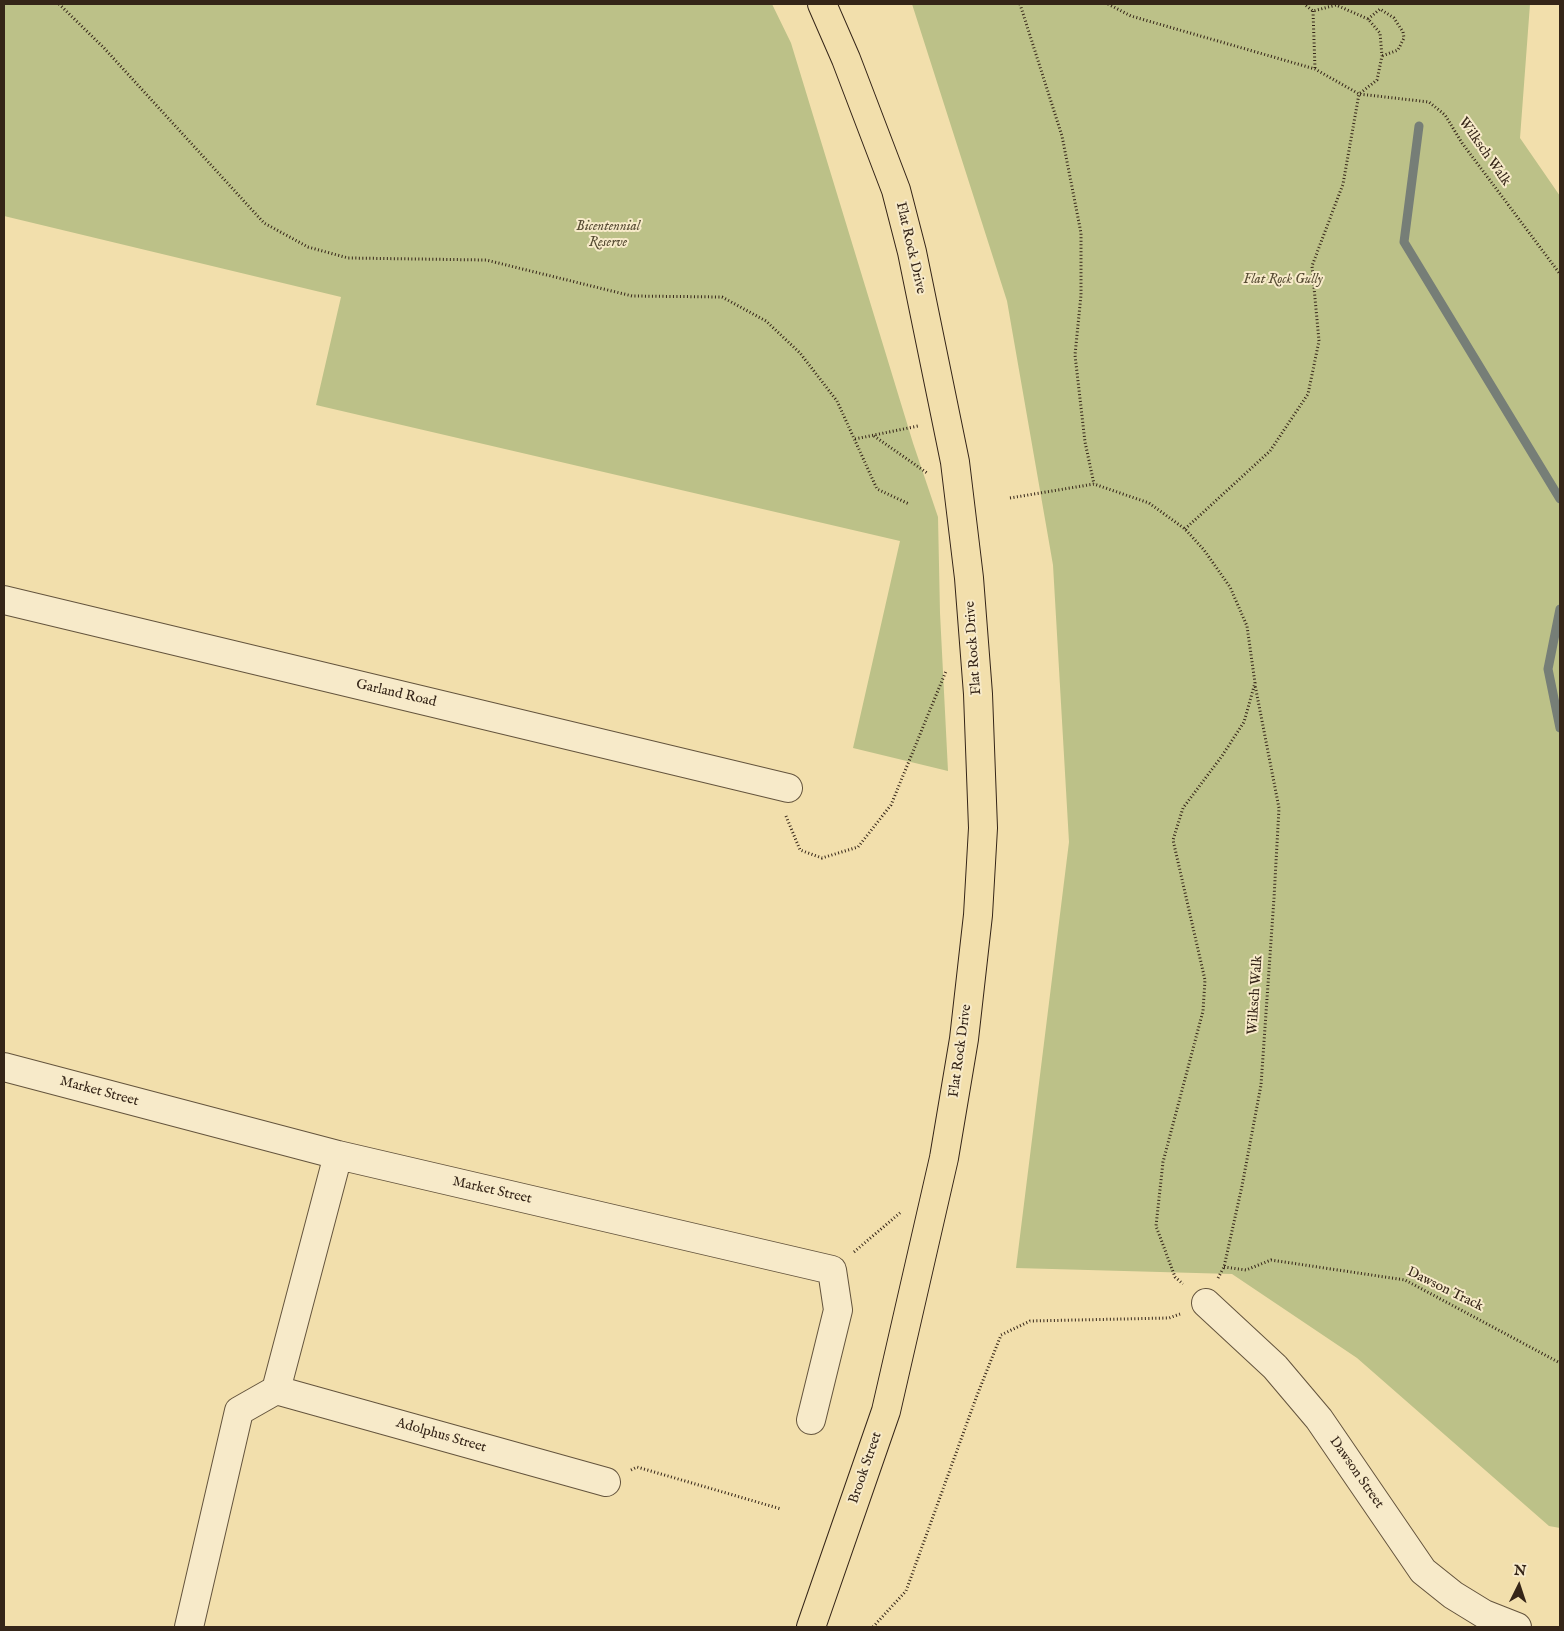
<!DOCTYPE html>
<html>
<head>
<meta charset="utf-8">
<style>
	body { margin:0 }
	#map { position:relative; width:1564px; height:1631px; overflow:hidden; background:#f2dfac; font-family:"IM FELL English",serif }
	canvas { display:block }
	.frame { position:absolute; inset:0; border:5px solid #352518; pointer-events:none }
	.north { position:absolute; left:1494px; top:1561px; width:50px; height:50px; -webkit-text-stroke:4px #f7eac9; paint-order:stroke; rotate:4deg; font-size:14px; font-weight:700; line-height:20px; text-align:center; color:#352518 }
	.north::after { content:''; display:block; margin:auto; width:18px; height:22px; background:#352518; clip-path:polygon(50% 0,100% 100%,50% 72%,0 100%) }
</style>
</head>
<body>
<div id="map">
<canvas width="1564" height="1631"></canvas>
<div class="frame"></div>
<div class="north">N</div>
</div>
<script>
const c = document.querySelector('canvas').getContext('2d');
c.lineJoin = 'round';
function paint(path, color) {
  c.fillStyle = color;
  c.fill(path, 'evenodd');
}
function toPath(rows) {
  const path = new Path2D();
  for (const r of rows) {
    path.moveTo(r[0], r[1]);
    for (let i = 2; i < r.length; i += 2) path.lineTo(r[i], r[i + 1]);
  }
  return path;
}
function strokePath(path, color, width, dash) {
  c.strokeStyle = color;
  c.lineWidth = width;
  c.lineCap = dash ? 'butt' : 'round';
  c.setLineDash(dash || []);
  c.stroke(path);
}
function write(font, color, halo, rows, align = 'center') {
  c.font = font + ' "IM FELL English",serif';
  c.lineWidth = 4;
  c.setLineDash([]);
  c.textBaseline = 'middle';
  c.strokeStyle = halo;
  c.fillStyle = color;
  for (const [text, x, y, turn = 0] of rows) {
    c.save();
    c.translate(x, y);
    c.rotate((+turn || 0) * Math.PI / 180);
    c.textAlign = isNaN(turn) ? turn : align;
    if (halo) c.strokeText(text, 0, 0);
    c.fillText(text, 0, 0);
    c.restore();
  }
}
paint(toPath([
	[4,4,772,4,791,43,913,443,938,517,940,613,948,771,853,748,900,541,316,405,341,297,4,216],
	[912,4,1530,4,1520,138,1560,196,1560,1528,1549,1526,1357,1358,1232,1274,1016,1268,1069,842,1053,565,1007,301]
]), '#bcc188');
strokePath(toPath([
	[1419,126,1404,242,1560,499],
	[1560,609,1548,669,1560,728]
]), '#767e77', 9);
const minor = toPath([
	[4,600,788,788],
	[4,1067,338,1155,832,1270,838,1310,811,1420],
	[1206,1303,1275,1367,1319,1419,1423,1571,1453,1595,1484,1614,1517,1627],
	[276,1390,338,1155],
	[189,1627,239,1411,276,1390,606,1482]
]);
const major = toPath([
	[811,1627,886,1411,944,1158,964,1039,978,915,983,828,978,694,969,578,955,462,912,252,896,190,846,59,822,4]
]);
strokePath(minor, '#64543d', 30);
strokePath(major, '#352518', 30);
strokePath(toPath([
	[59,4,104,48,264,223,308,247,348,258,486,260,632,296,722,297,766,321,800,353,837,401,877,489,909,504],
	[1020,4,1062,136,1081,233,1081,295,1075,355,1085,442,1094,484],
	[1108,4,1131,16,1315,69,1359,94,1377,80,1382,56,1380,33,1368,19,1336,5,1313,11,1304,4],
	[1313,11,1315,69],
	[1368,19,1380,9,1394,18,1403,32,1404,38,1398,50,1382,56],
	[874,436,927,473],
	[855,439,918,426],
	[1010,498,1094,484,1149,503,1185,529,1204,550,1230,587,1247,626,1255,683,1244,722,1222,756,1183,808,1173,840,1205,980,1203,1011,1163,1162,1156,1226,1175,1277,1183,1284],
	[1185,529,1270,451,1308,394,1319,341,1312,266,1343,184,1359,94,1429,102,1445,115,1462,143,1560,274],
	[786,816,800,850,822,858,858,847,891,805,946,671],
	[854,1252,901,1212],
	[1224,1267,1246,1270,1271,1260,1405,1280,1560,1363],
	[1218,1278,1224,1267,1242,1186,1261,1085,1274,898,1279,808,1255,685],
	[631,1470,637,1467,781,1509],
	[873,1627,906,1591,976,1398,1001,1335,1030,1321,1169,1318,1180,1314]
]), '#352518', 3, [1, 2.5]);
strokePath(minor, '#f7eac9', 28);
strokePath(major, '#f2dfac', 28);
write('14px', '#352518', '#f7eac9', [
	["Wilksch Walk",1484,152,55],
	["Flat Rock Drive",910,248,77],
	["Flat Rock Drive",974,648,-94],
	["Garland Road",396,694,13],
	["Wilksch Walk",1256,995,-86],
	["Flat Rock Drive",961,1051,-82],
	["Market Street",99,1092,15],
	["Market Street",492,1191,13],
	["Dawson Track",1445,1290,26],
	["Adolphus Street",441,1436,16],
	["Brook Street",866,1468,-71],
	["Dawson Street",1356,1473,55]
]);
write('italic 14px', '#574c34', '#f7eac9', [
	["Bicentennial",608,227],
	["Reserve",608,243],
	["Flat Rock Gully",1283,280]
]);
</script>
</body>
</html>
